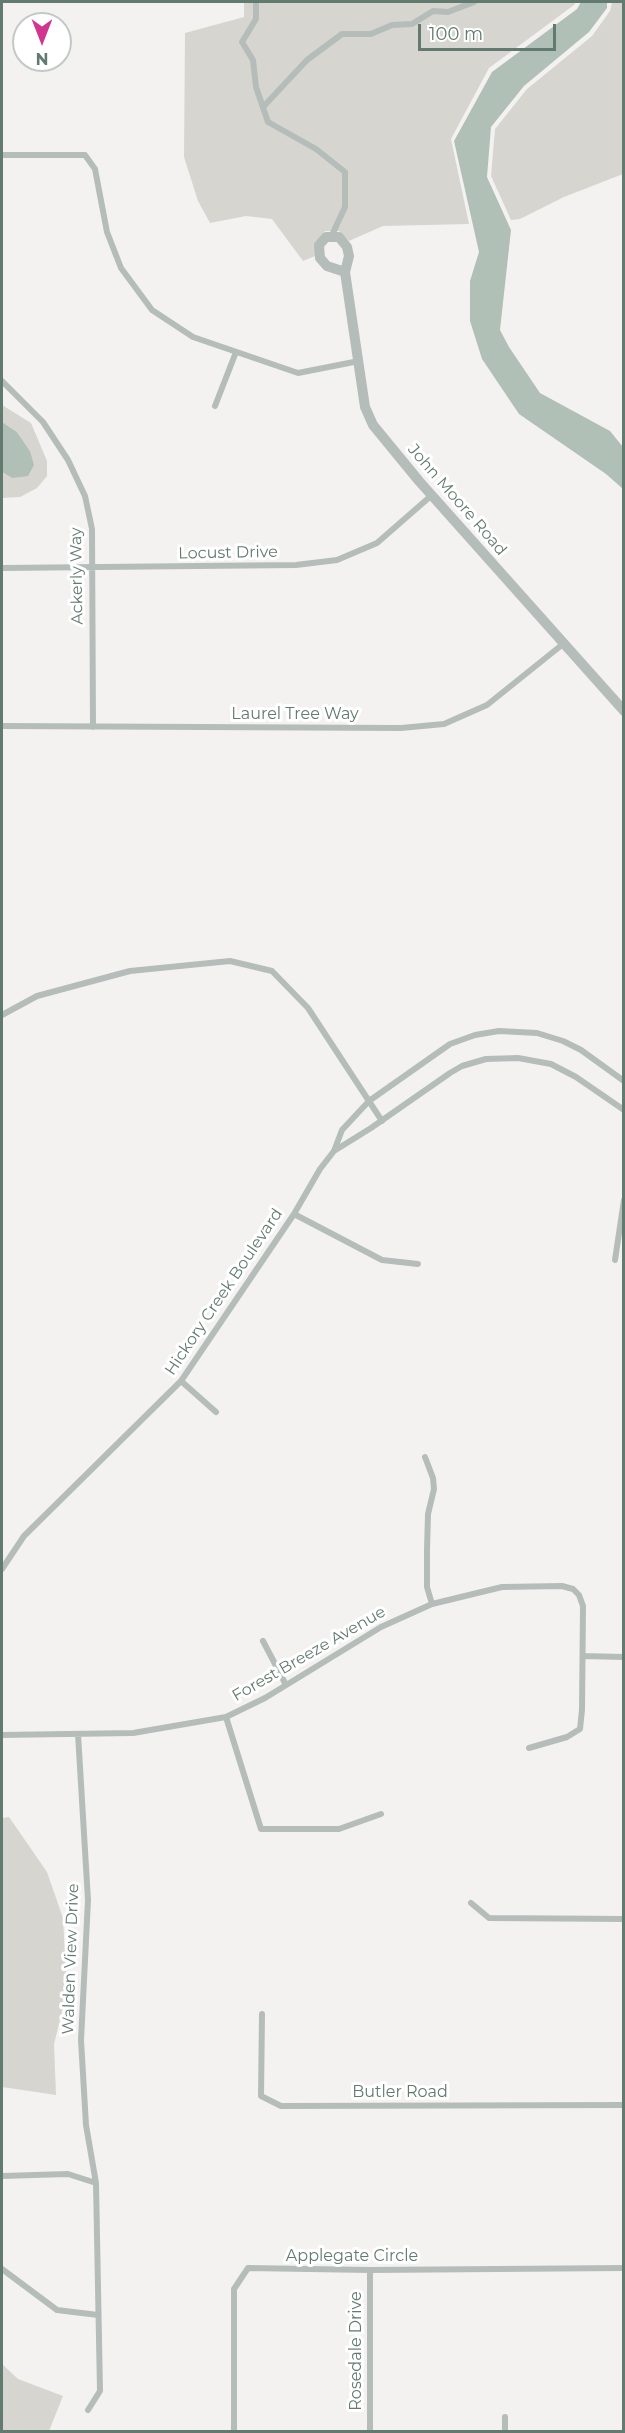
<!DOCTYPE html>
<html>
<head>
<meta charset="utf-8">
<style>
	body { margin:0 }
	#map { position:relative; width:625px; height:2433px; overflow:hidden; background:#f4f2f1; font-family:Montserrat,sans-serif }
	canvas { display:block }
	.frame { position:absolute; inset:0; border:3px solid #637a71; pointer-events:none }
	.north { position:absolute; left:12px; top:12px; width:60px; height:60px; box-sizing:border-box; background:#fff; border:2px solid #c1cac6; border-radius:50%; rotate:180deg; font-size:16px; font-weight:700; line-height:24px; text-align:center; color:#637a71 }
	.north::after { content:''; display:block; margin:auto; width:21px; height:27px; background:#d03690; clip-path:polygon(50% 0,100% 100%,50% 72%,0 100%) }
	.scale { position:absolute; left:418px; top:24px; width:138px; height:27px; box-sizing:border-box; border:3px solid #637a71; border-top:0; padding-left:8px; font-size:18px; line-height:21px; white-space:nowrap; color:#637a71; -webkit-text-stroke:4px #fff; paint-order:stroke }
</style>
</head>
<body>
<div id="map">
<canvas width="625" height="2433"></canvas>
<div class="frame"></div>
<div class="north">N</div>
<div class="scale">100 m</div>
</div>
<script>
const c = document.querySelector('canvas').getContext('2d');
c.lineJoin = 'round';
function paint(path, color) {
  c.fillStyle = color;
  c.fill(path, 'evenodd');
}
function toPath(rows) {
  const path = new Path2D();
  for (const r of rows) {
    path.moveTo(r[0], r[1]);
    for (let i = 2; i < r.length; i += 2) path.lineTo(r[i], r[i + 1]);
  }
  return path;
}
function strokePath(path, color, width, dash) {
  c.strokeStyle = color;
  c.lineWidth = width;
  c.lineCap = dash ? 'butt' : 'round';
  c.setLineDash(dash || []);
  c.stroke(path);
}
function write(font, color, halo, rows, align = 'center') {
  c.font = font + ' Montserrat,sans-serif';
  c.lineWidth = 6;
  c.setLineDash([]);
  c.textBaseline = 'middle';
  c.strokeStyle = halo;
  c.fillStyle = color;
  for (const [text, x, y, turn = 0] of rows) {
    c.save();
    c.translate(x, y);
    c.rotate((+turn || 0) * Math.PI / 180);
    c.textAlign = isNaN(turn) ? turn : align;
    if (halo) c.strokeText(text, 0, 0);
    c.fillText(text, 0, 0);
    c.restore();
  }
}
paint(toPath([
	[244,2,576,2,574,5,489,68,451,139,469,224,383,226,349,241,339,231,325,231,315,242,315,256,303,261,272,219,246,216,210,223,198,201,184,157,185,33,244,17],
	[612,2,623,2,623,174,564,197,520,219,511,220,491,176,495,129,527,89,592,36,610,11],
	[2,405,31,423,47,461,47,476,37,488,20,497,2,498,2,472,12,478,30,451,17,432,2,422],
	[9,1817,47,1872,63,1918,67,1992,54,2044,56,2095,2,2087,2,1818],
	[2,2364,18,2379,63,2396,49,2431,2,2431]
]), '#d7d5cf');
paint(toPath([
	[581,2,607,2,607,8,589,32,524,86,491,127,487,177,511,230,500,330,509,347,540,393,610,431,623,447,623,489,606,474,519,414,482,359,470,321,470,281,479,252,454,141,492,72,577,9],
	[2,422,17,432,30,451,34,465,28,476,12,478,2,472]
]), '#b1c0b7');
strokePath(toPath([
	[256,2,256,19,242,42,253,60,256,87,268,122,316,149,345,172,345,207,332,235],
	[264,106,307,60,342,34,371,34,392,25,412,24,433,11,448,12,474,2],
	[2,155,85,155,95,169,107,232,121,268,152,310,193,337,298,373,359,361],
	[2,381,43,422,68,460,85,496,92,529,93,727],
	[215,406,236,352],
	[2,568,296,565,337,560,377,543,432,495],
	[2,726,401,728,444,724,487,705,563,644],
	[2,1015,37,996,130,971,230,961,272,971,308,1008,382,1121],
	[334,1151,371,1128,450,1073,462,1066,486,1059,518,1058,551,1064,576,1077,624,1110],
	[294,1214,382,1260,418,1264],
	[615,1260,624,1200],
	[181,1381,216,1412],
	[425,1457,433,1478,434,1489,428,1514,427,1550,427,1587,432,1604],
	[2,1569,24,1536,181,1381,294,1214,320,1169,334,1151,342,1130,369,1101,450,1044,475,1035,499,1031,537,1033,563,1041,581,1050,624,1081],
	[263,1641,286,1685],
	[583,1656,624,1657],
	[226,1717,261,1829,339,1829,381,1814],
	[78,1734,88,1900,81,2040,86,2125,96,2183,100,2391,88,2410],
	[2,1735,133,1733,226,1717,265,1698,381,1627,432,1604,502,1587,562,1586,573,1589,579,1595,583,1606,582,1710,580,1729,567,1737,529,1748],
	[471,1903,489,1918,624,1919],
	[262,2014,261,2096,281,2106,624,2105],
	[2,2176,68,2174,96,2183],
	[2,2269,57,2310,98,2315],
	[370,2270,370,2432],
	[234,2432,234,2289,248,2268,370,2270,624,2268],
	[505,2432,505,2417]
]), '#b5bdba', 6);
strokePath(toPath([
	[345,272,327,266,320,258,319,245,326,237,339,237,347,247,349,256,345,272,365,407,373,425,419,481,624,711]
]), '#b5bdba', 10);
write('16px', '#637a71', '#fff', [
	["John Moore Road",457,500,49],
	["Locust Drive",228,553,-1],
	["Ackerly Way",77,576,-91],
	["Laurel Tree Way",295,714],
	["Hickory Creek Boulevard",224,1292,-56],
	["Forest Breeze Avenue",309,1654,-30],
	["Walden View Drive",71,1959,-88],
	["Butler Road",400,2092],
	["Applegate Circle",352,2256],
	["Rosedale Drive",356,2351,-90]
]);
</script>
</body>
</html>
